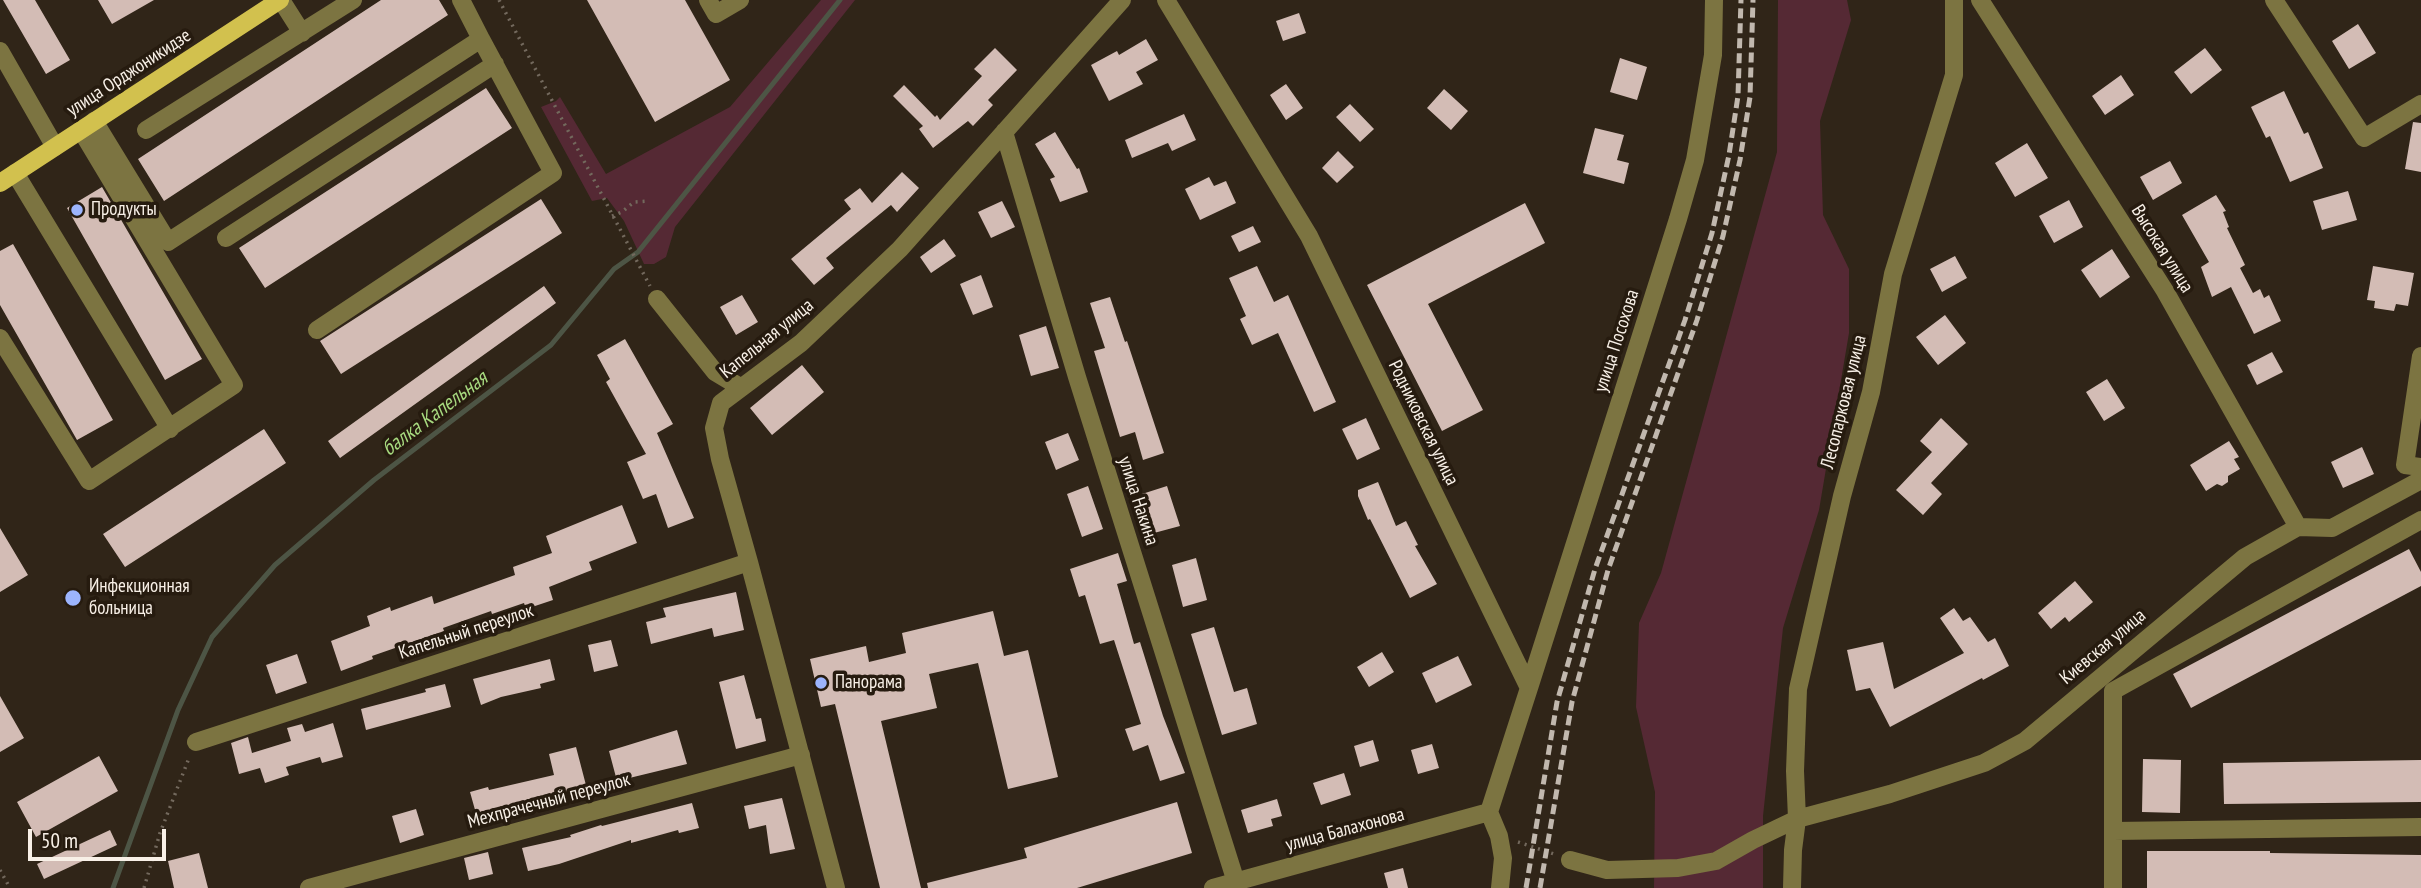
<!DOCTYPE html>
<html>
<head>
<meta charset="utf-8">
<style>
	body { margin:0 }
	#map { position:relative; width:2421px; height:888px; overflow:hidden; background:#302518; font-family:"PT Sans Narrow",sans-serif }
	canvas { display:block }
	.scale { position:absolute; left:28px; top:829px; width:138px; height:32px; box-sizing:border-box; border:4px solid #f8f0e7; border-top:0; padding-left:9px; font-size:21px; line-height:24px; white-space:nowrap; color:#f8f0e7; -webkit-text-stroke:5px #261b0f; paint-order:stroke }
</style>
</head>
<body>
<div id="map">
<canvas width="2421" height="888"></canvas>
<div class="scale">50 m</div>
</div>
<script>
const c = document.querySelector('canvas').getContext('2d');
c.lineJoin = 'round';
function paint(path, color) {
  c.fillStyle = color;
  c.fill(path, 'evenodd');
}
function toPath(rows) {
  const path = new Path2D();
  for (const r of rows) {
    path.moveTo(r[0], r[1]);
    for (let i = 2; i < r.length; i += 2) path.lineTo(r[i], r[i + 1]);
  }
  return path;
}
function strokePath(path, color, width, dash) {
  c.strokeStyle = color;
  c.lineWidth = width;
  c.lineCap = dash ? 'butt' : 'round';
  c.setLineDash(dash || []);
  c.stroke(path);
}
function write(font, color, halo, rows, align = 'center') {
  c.font = font + ' "PT Sans Narrow",sans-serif';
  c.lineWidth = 7;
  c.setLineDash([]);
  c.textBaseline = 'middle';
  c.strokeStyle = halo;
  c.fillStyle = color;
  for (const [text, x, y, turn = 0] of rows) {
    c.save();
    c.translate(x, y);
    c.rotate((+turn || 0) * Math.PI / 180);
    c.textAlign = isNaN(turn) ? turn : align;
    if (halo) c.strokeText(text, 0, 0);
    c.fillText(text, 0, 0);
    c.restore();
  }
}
paint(toPath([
	[821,0,855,0,675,227,666,257,654,264,644,264,624,221,607,198,592,201,541,107,556,101,560,97,606,174,730,107],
	[1778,0,1847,0,1851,20,1820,121,1823,215,1849,269,1849,333,1819,510,1783,628,1763,816,1763,888,1654,888,1655,792,1636,707,1639,623,1661,573,1777,152]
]), '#552934');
strokePath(toPath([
	[113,888,178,710,212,637,275,565,374,480,551,345,614,269,638,252,840,0]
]), '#4d5545', 5);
paint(toPath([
	[3,0,35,0,70,60,46,74],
	[98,0,154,0,112,24],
	[381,0,439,0,448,15,164,201,138,159],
	[587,0,685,0,730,80,655,122],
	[1299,13,1306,33,1283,41,1276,21],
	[2358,24,2376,53,2349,69,2332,41],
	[1146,39,1158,60,1136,72,1143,84,1109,101,1091,65,1117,51,1119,55],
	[995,48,1017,70,988,100,993,105,973,126,968,121,933,148,919,129,923,126,893,96,904,85,935,117,937,115,940,120,982,76,974,69],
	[2205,48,2222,70,2191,94,2174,72],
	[1620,58,1647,67,1637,100,1610,92],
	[2121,75,2134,95,2105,115,2092,96],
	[1286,84,1303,108,1286,120,1270,95],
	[486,88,512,128,265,288,239,248],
	[1444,89,1468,111,1451,130,1427,108],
	[2284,91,2304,134,2308,132,2323,168,2290,182,2270,136,2266,138,2251,107],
	[1350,104,1374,129,1360,142,1336,117],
	[1184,114,1196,140,1172,151,1168,143,1132,158,1125,140],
	[2413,122,2421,123,2421,172,2405,169],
	[1595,128,1624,135,1617,160,1629,163,1624,184,1583,173],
	[1055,132,1077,169,1079,168,1088,192,1060,202,1050,179,1055,177,1035,144],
	[2027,143,2048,178,2015,197,1995,163],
	[1338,151,1354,167,1337,183,1322,168],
	[2170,161,2182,183,2153,200,2140,177],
	[902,172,919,188,897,212,891,205,826,258,834,268,814,285,791,259,851,209,844,200,860,188,872,203],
	[1209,177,1214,186,1226,181,1236,203,1200,220,1185,189],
	[102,187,202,359,165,380,67,208],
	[2348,191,2357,220,2322,230,2313,201],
	[2216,195,2226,211,2223,212,2229,227,2227,228,2245,265,2240,268,2253,293,2260,289,2264,298,2269,295,2281,321,2254,334,2231,287,2212,297,2201,267,2209,262,2182,215],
	[541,199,562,233,341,374,320,341],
	[2069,200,2083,227,2054,243,2039,216],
	[1002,201,1015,227,991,238,978,212],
	[1525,203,1545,243,1428,304,1483,410,1442,431,1367,285],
	[1253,226,1261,242,1239,252,1231,236],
	[944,239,956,256,931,273,920,257],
	[13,244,113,420,77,440,0,305,0,251],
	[2112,249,2130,277,2100,298,2081,270],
	[1955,256,1967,278,1942,292,1930,269],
	[1257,266,1274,302,1288,295,1336,402,1314,412,1278,333,1252,345,1240,319,1246,316,1229,278],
	[2373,266,2414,273,2408,306,2396,304,2394,311,2374,308,2375,301,2367,300],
	[981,275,993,307,973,315,960,284],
	[544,286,556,303,340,458,328,441],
	[742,295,758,322,736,335,720,307],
	[1110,297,1125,342,1127,341,1164,453,1143,460,1135,432,1120,437,1094,351,1105,348,1090,303],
	[1945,315,1966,343,1938,365,1916,337],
	[1046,326,1059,368,1031,376,1019,335],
	[625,339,673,424,657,433,694,518,668,528,656,494,643,499,627,462,646,454,606,382,610,379,597,355],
	[2272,352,2283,372,2257,385,2247,365],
	[802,365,824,392,772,435,750,408],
	[2107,379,2125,408,2104,421,2086,392],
	[1366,418,1380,449,1357,460,1342,429],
	[1941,418,1968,444,1931,483,1942,494,1923,515,1896,490,1932,452,1920,441],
	[264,429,286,463,125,567,103,534],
	[1068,433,1079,460,1056,470,1045,442],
	[2229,441,2239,457,2234,459,2240,469,2228,476,2228,482,2222,486,2217,484,2206,491,2190,465],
	[2362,447,2374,474,2343,488,2331,462],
	[1378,482,1396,526,1406,521,1418,545,1415,546,1437,584,1410,598,1370,519,1368,520,1358,496,1358,490],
	[1088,486,1103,529,1082,537,1067,494],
	[1167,486,1180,526,1154,533,1142,494],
	[622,505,637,543,589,562,592,570,549,587,553,600,526,609,524,603,492,614,491,611,443,628,444,631,372,656,373,659,341,671,331,641,370,626,367,616,390,607,391,611,432,596,434,604,515,575,513,567,552,553,546,536],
	[0,528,28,575,0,592],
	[2409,549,2421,572,2421,586,2191,708,2173,674],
	[1118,553,1127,581,1117,584,1134,644,1140,642,1163,716,1185,773,1160,781,1148,745,1133,751,1125,729,1141,724,1114,640,1100,644,1085,595,1079,597,1070,569],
	[1196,558,1207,600,1183,607,1172,565],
	[2075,581,2093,602,2069,622,2065,617,2051,629,2038,613],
	[736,592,744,630,714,637,712,628,651,644,646,622,666,617,663,608],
	[1954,608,1963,621,1970,617,1988,642,1995,638,2009,666,1983,680,1982,678,1890,727,1870,688,1856,691,1847,650,1883,642,1894,689,1964,653,1940,618],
	[993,611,1004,656,1028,650,1058,777,1008,789,978,663,929,674,937,708,881,721,921,888,880,888,835,704,821,707,810,659,866,646,869,662,906,653,902,633],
	[1214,627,1234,692,1247,688,1257,724,1222,735,1191,634],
	[611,640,618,666,594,672,588,645],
	[1382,652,1394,672,1369,687,1357,667],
	[297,654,307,683,276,694,266,665],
	[1458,656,1472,685,1436,703,1422,673],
	[550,659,555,680,540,684,541,688,501,697,481,705,473,679],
	[744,675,756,719,761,718,766,741,736,749,719,682],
	[445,684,451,707,366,730,361,709,426,692,425,689],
	[0,696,24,738,0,752],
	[333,723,343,757,322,763,320,757,286,767,289,775,265,783,260,768,239,774,231,743,248,737,252,753,291,741,287,728,302,724,305,732],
	[677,730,687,764,617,781,609,751],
	[1373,740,1379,761,1360,767,1354,746],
	[1432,744,1439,768,1418,774,1411,750],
	[576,747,587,789,534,803,534,805,514,810,513,807,477,817,470,792,488,787,489,790,554,775,549,754],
	[99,756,118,791,36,837,17,802],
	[2143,759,2181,760,2180,813,2142,812],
	[2421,760,2421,802,2224,804,2223,763],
	[1344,773,1351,795,1321,805,1313,783],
	[782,798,795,849,770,854,766,825,749,829,744,806],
	[1277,799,1282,816,1271,819,1273,826,1248,833,1241,810],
	[1177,802,1192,853,1077,888,928,888,927,883,1027,858,1024,848],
	[692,803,699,828,679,833,678,830,631,843,631,840,559,864,528,871,522,848,571,837,570,835,601,825,602,826],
	[416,809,424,835,400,843,392,816],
	[110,830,117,845,44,879,37,864],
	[2147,851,2270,851,2270,853,2421,855,2421,888,2147,888],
	[488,852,493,874,469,880,464,858],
	[199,853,208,888,174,888,168,861],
	[1403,868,1408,888,1388,888,1384,873]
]), '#d3bcb5');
strokePath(toPath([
	[499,0,650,286],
	[612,216,622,212,634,202,649,201],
	[1518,842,1554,854],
	[0,870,10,888],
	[144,888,160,833,189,758]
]), '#73695d', 3.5, [2, 5]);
strokePath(toPath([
	[281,0,302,33],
	[708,0,716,14,740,0],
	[1166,0,1309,236,1529,688,1489,812,1499,836,1503,858,1500,888],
	[1980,0,2165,291,2298,527],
	[2274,0,2364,138,2421,104],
	[0,51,55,147],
	[94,121,168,242,481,39,461,0],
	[146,130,353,0],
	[1004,132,1077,377,1236,882],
	[15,173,170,429],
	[226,238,495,64],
	[657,299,715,372,740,387],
	[317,330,553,173,481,39],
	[0,338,89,481,234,385,81,130],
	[2421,356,2405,465,2421,467],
	[1529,688,1678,219,1695,160,1713,55,1714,0],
	[196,742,749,562],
	[2113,831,2421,827],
	[1570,860,1607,870,1678,868,1716,861,1753,840,1797,819,1890,794,1984,763,2025,741,2245,557,2298,527,2332,528,2421,480],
	[309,888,801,755],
	[836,888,749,562,720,459,714,428,721,403,801,343,900,249,1122,0],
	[1213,888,1489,812],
	[1792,888,1793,850,1797,819,1795,771,1798,689,1842,496,1871,392,1893,274,1954,75,1954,0],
	[2113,888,2113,691,2421,520]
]), '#7c7441', 18);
strokePath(toPath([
	[0,183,280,0]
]), '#d2c14e', 18);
strokePath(toPath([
	[1526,888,1557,702,1595,569,1685,320,1712,233,1729,155,1738,96,1741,0],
	[1540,888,1572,702,1608,570,1697,320,1723,236,1740,160,1750,97,1753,0]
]), '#c1b8ae', 5, [10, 5]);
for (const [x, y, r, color] of [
	[77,210,7,"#9cb4fd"],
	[73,598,9,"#9cb4fd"],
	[821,683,7,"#9cb4fd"]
]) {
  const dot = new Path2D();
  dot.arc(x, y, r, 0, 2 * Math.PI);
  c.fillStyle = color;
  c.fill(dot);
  strokePath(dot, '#261b0f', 2.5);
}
write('19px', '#f8f0e7', '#261b0f', [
	["улица Орджоникидзе",129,73,-33],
	["Высокая улица",2162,249,58],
	["Капельная улица",767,339,-39],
	["улица Посохова",1617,341,-72],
	["Лесопарковая улица",1844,402,-76],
	["Родниковская улица",1423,423,64],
	["улица Накина",1138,501,72],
	["Капельный переулок",466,632,-18],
	["Киевская улица",2103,647,-40],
	["Мехпрачечный переулок",549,801,-15],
	["улица Балахонова",1345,830,-15]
]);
write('19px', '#f8f0e7', '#261b0f', [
	["Продукты",91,210],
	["Инфекционная",89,587],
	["больница",89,609],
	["Панорама",835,683]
], 'left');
write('italic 21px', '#a7d97f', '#261b0f', [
	["балка Капельная",435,414,-37]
]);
</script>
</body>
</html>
